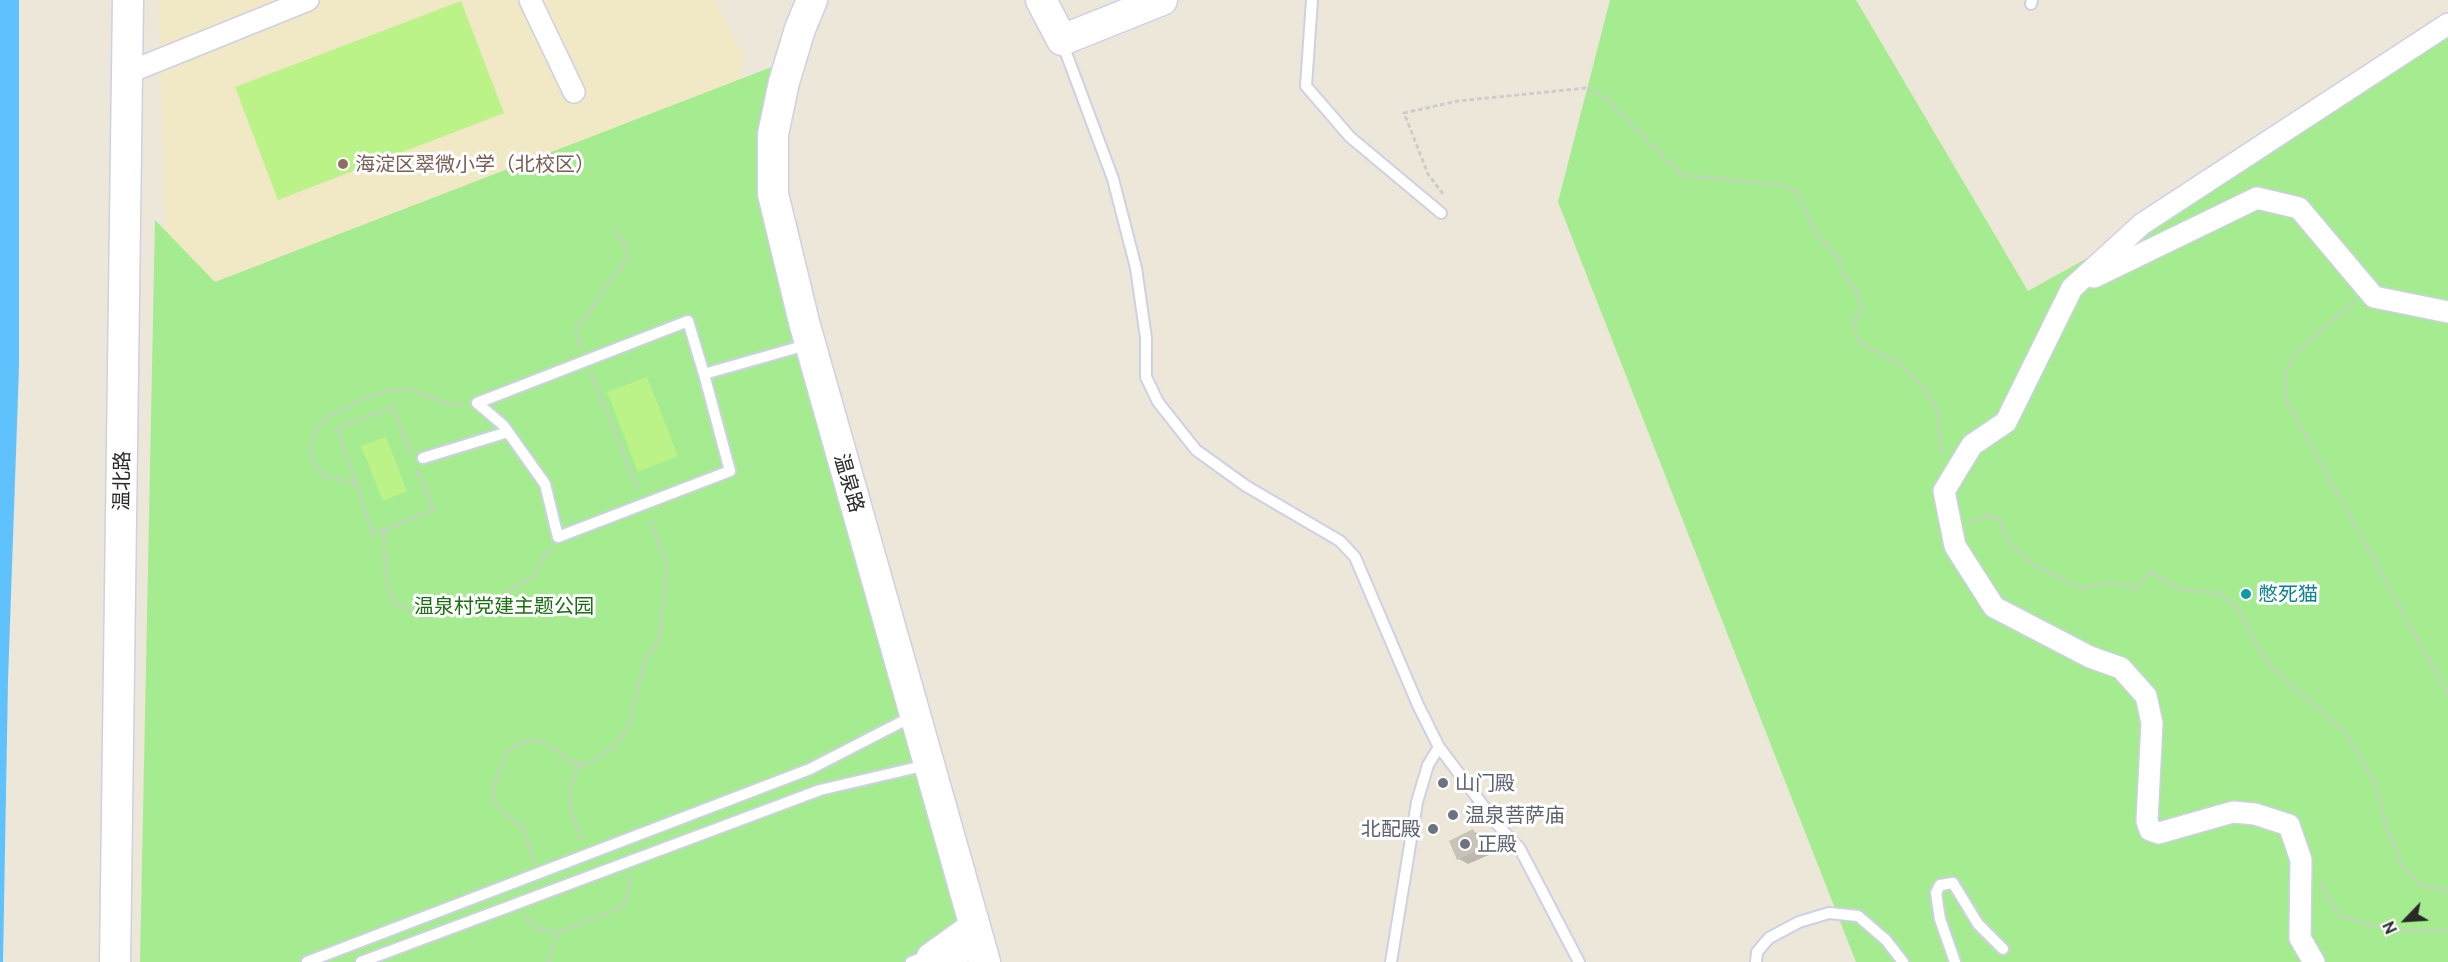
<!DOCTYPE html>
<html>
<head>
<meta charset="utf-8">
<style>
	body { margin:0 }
	#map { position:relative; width:2448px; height:962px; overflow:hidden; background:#ede7d9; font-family:Ubuntu,sans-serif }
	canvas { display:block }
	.north { position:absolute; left:2376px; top:890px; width:60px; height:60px; -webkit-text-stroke:4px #fff; paint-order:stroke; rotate:245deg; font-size:16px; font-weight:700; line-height:24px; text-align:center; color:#292929 }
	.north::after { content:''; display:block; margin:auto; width:21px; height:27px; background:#292929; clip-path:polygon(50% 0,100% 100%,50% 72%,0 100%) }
</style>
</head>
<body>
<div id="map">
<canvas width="2448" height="962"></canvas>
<div class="north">N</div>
</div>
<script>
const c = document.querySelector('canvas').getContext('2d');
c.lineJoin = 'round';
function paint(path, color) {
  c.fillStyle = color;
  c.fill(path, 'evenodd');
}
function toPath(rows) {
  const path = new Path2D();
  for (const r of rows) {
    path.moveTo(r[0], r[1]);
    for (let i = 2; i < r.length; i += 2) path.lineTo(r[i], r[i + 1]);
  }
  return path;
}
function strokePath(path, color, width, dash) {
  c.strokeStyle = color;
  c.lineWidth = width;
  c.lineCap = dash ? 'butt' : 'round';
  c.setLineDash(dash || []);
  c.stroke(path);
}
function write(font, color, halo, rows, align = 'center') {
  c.font = font + ' Ubuntu,"Noto Sans SC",sans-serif';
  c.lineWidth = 6;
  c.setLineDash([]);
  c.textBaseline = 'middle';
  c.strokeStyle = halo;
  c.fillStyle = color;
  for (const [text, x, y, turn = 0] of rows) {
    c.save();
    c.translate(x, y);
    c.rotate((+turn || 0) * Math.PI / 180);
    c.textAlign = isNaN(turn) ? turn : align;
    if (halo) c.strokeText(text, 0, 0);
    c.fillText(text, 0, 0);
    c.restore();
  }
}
paint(toPath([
	[159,0,715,0,744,57,741,80,215,282,165,230]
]), '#f1e8c6');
paint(toPath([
	[1610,0,1856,0,2028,291,2197,197,2448,35,2448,962,1856,962,1558,202],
	[782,63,765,132,970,962,140,962,155,220,215,282]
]), '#a5eb8f');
paint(toPath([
	[461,1,504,113,278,200,235,87],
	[647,377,678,456,638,472,607,392],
	[386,437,407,491,383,501,361,446]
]), '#bbf389');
paint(toPath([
	[0,0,19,0,19,367,8,680,3,962,0,962]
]), '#5fc2fc');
paint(toPath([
	[1473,831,1483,837,1491,854,1468,864,1459,859]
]), '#0003');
paint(toPath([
	[1473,829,1482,848,1457,860,1449,841]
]), '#c8c3b9');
const lane = toPath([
	[1312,0,1306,86,1350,137,1441,213],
	[2031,4,2032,0],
	[1062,42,1113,179,1136,268,1146,338,1146,377,1158,402,1196,450,1246,486,1340,541,1355,557,1418,705,1439,747,1497,824,1520,849,1579,962],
	[704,374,730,471,558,537,545,484,503,425,477,403,688,321,704,374,810,344],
	[423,458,508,432],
	[307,962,810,769,913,716],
	[361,962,820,790,927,765],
	[911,962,928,955],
	[1391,962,1417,802,1428,765,1439,747],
	[1756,962,1757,952,1769,938,1799,922,1829,913,1858,916,1886,940,1903,962],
	[1955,962,1940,919,1936,893,1940,885,1953,883,1978,924,2003,949]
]);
const street = toPath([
	[530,0,574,92],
	[127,73,308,0],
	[2094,277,2257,198,2299,208,2374,297,2448,312],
	[974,922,928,955,981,950],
	[2314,962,2300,938,2301,860,2289,825,2255,814,2233,812,2159,833,2150,830,2147,821,2152,723,2146,696,2121,668,2090,657,1994,607,1955,546,1944,491,1972,445,2006,422,2072,288,2142,224,2448,24]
]);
const secondary = toPath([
	[812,0,800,29,784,82,773,134,773,194,804,322,985,962],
	[1041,0,1062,40,1162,0],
	[115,962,128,0]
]);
strokePath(lane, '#ced0e4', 14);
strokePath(street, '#ced0e4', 24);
strokePath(secondary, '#ced0e4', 33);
strokePath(toPath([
	[1443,194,1428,174,1404,113,1458,101,1587,88,1602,95,1681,175,1782,185,1798,193,1815,232,1839,258,1843,275,1858,292,1862,310,1853,323,1860,343,1900,364,1920,384,1938,410,1942,455],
	[2354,302,2295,353,2284,376,2287,402,2448,694],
	[581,347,576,330,628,257,625,244,614,229],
	[591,373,639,492],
	[418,471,433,510,384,530,386,583,395,603,416,613,488,603,531,578,550,549],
	[355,482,325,477,313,462,311,447,316,430,328,417,367,397,392,390,407,389,445,403,463,405],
	[1970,522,1988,515,1999,519,2008,542,2034,565,2081,588,2111,583,2135,588,2151,571,2164,581,2184,590,2218,593,2236,606,2270,666,2343,730,2374,781,2388,831,2403,868,2419,884,2448,891],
	[384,530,373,534,337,428,392,407,410,451],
	[579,764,571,785,570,800,570,809,583,842],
	[534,862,523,827,506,815,495,803,492,789,508,751,522,742,537,740,553,748,573,763,587,765,608,751,627,731,646,657,659,642,667,565,649,518],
	[2321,883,2338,915,2392,931,2448,930],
	[524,915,537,929,557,933,620,908,627,900,631,874],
	[548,962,557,933]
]), '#ccc', 3, [4.5, 3]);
strokePath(lane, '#fff', 10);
strokePath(street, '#fff', 21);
strokePath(secondary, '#fff', 30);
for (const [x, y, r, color] of [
	[343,164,6,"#8d6e63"],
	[2246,594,6,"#0f9aa8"],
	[1443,783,6,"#6b7280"],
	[1453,815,6,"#6b7280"],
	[1433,829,6,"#6b7280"],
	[1465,844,6,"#6b7280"]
]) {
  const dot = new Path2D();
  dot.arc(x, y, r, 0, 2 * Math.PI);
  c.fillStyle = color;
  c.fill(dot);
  strokePath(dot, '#fff', 2);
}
write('20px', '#785e54', '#fff', [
	["海淀区翠微小学（北校区）",355,164]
], 'left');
write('20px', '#292929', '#fff', [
	["温北路",122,481,-89],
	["温泉路",849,483,74]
]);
write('20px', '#0d838f', '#fff', [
	["憋死猫",2258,594]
], 'left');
write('20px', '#1b6e11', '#fff', [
	["温泉村党建主题公园",504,606]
]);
write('20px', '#5b616d', '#fff', [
	["山门殿",1455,783],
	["温泉菩萨庙",1465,815],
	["北配殿",1421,829,"right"],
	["正殿",1477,844]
], 'left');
</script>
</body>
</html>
